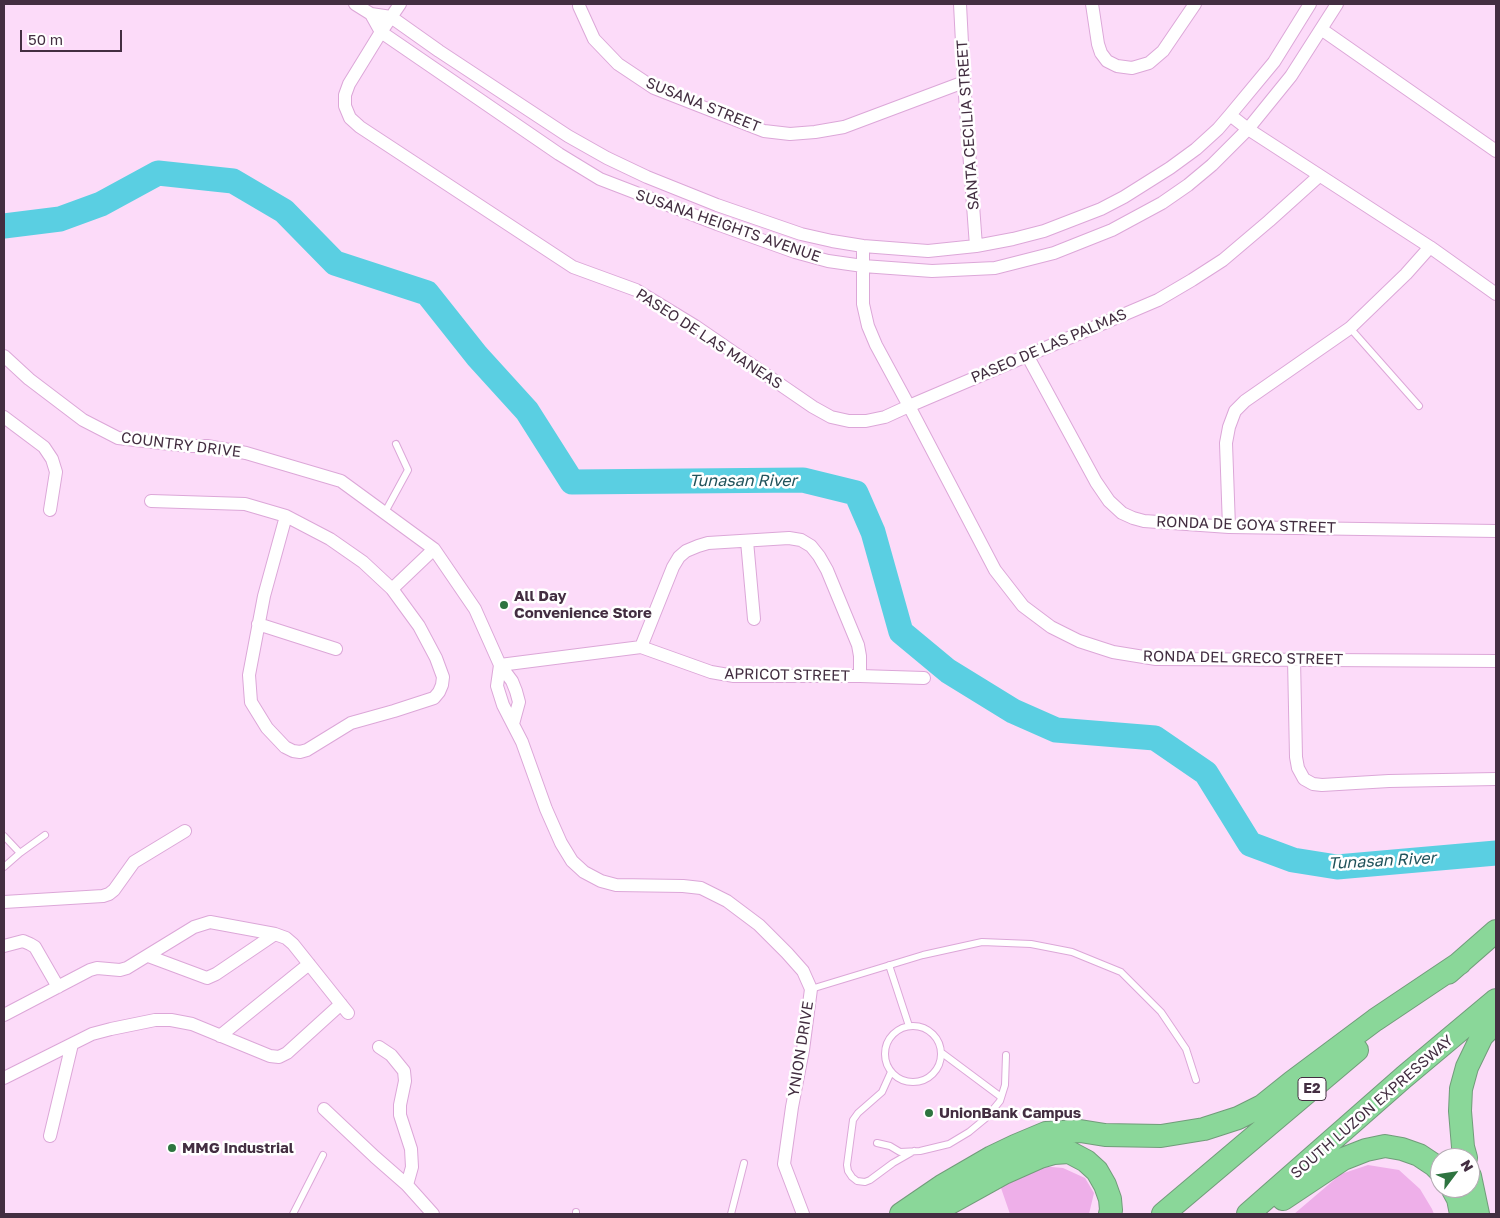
<!DOCTYPE html>
<html>
<head>
<meta charset="utf-8">
<style>
	body { margin:0 }
	#map { position:relative; width:1500px; height:1218px; overflow:hidden; background:#fcdbf9; font-family:"Golos Text",sans-serif }
	canvas { display:block }
	.frame { position:absolute; inset:0; border:5px solid #432e41; pointer-events:none }
	.north { position:absolute; left:1430px; top:1148px; width:50px; height:50px; box-sizing:border-box; background:#fff; border:1px solid #b4abb3; border-radius:50%; rotate:59deg; font-size:14px; font-weight:700; line-height:20px; text-align:center; color:#432e41 }
	.north::after { content:''; display:block; margin:auto; width:18px; height:22px; background:#2e7440; clip-path:polygon(50% 0,100% 100%,50% 72%,0 100%) }
	.scale { position:absolute; left:20px; top:30px; width:102px; height:22px; box-sizing:border-box; border:2px solid #432e41; border-top:0; padding-left:6px; font-size:15px; line-height:18px; white-space:nowrap; color:#432e41; -webkit-text-stroke:4px #fff; paint-order:stroke }
</style>
</head>
<body>
<div id="map">
<canvas width="1500" height="1218"></canvas>
<div class="frame"></div>
<div class="north">N</div>
<div class="scale">50 m</div>
</div>
<script>
const c = document.querySelector('canvas').getContext('2d');
c.lineJoin = 'round';
function paint(path, color) {
  c.fillStyle = color;
  c.fill(path, 'evenodd');
}
function toPath(rows) {
  const path = new Path2D();
  for (const r of rows) {
    if (r.length === 3) {
      path.moveTo(r[0] + r[2], r[1]);
      path.arc(r[0], r[1], r[2], 0, 2 * Math.PI);
      continue;
    }
    path.moveTo(r[0], r[1]);
    for (let i = 2; i < r.length; i += 2) path.lineTo(r[i], r[i + 1]);
  }
  return path;
}
function strokePath(path, color, width, dash) {
  c.strokeStyle = color;
  c.lineWidth = width;
  c.lineCap = dash ? 'butt' : 'round';
  c.setLineDash(dash || []);
  c.stroke(path);
}
function write(font, color, halo, rows, align = 'center') {
  c.font = font + ' "Golos Text",sans-serif';
  c.lineWidth = 5;
  c.setLineDash([]);
  c.textBaseline = 'middle';
  c.strokeStyle = halo;
  c.fillStyle = color;
  for (const [text, x, y, turn = 0] of rows) {
    c.save();
    c.translate(x, y);
    c.rotate((+turn || 0) * Math.PI / 180);
    c.textAlign = isNaN(turn) ? turn : align;
    if (halo) c.strokeText(text, 0, 0);
    c.fillText(text, 0, 0);
    c.restore();
  }
}
paint(toPath([
	[1368,1165,1399,1170,1420,1189,1432,1209,1434,1214,1294,1214,1341,1174],
	[1040,1166,1063,1168,1085,1178,1094,1193,1089,1214,1010,1214,1001,1188]
]), '#eeafe9');
strokePath(toPath([
	[4,226,60,219,101,204,158,173,233,181,284,211,335,263,427,293,477,356,527,411,572,482,803,480,856,493,873,532,901,632,948,671,1013,711,1056,730,1155,738,1206,773,1250,844,1293,860,1337,867,1496,853]
]), '#5acfe2', 25);
const service = toPath([
	[1350,328,1419,406],
	[384,514,408,470,396,444],
	[4,836,20,853,4,867],
	[20,853,45,835],
	[889,965,909,1026],
	[811,989,923,955,982,942,1031,944,1072,952,1121,972,1161,1012,1186,1049,1196,1080],
	[913,1054,28],
	[942,1053,1001,1097],
	[891,1072,882,1092,858,1113,853,1120,847,1165,848,1171,852,1177,857,1181,865,1182,870,1180,893,1163,914,1151],
	[877,1143,890,1146,900,1152,920,1151,949,1144,969,1132,986,1118,1000,1101,1005,1085,1006,1055],
	[576,1212,576,1214],
	[293,1214,323,1155],
	[731,1214,744,1163]
]);
const minor = toPath([
	[355,4,371,14,391,17,439,51,568,136,607,158,647,177,717,205,801,234,832,241,863,246,928,251,976,246,1013,239,1044,231,1101,209,1124,197,1170,168,1196,149,1218,129,1230,115,1274,62,1310,4],
	[400,4,381,32,349,84,345,95,345,106,350,118,360,127,573,267,636,290,695,326,813,407,831,417,849,421,866,421,885,417,909,406,995,570,1023,606,1051,627,1079,641,1113,652,1156,659,1496,661],
	[579,4,579,6,594,39,618,64,654,88,764,131,790,134,815,132,844,127,964,82],
	[960,4,964,82,976,246],
	[1092,4,1098,44,1101,53,1107,61,1117,66,1132,68,1149,63,1163,51,1195,4],
	[371,14,381,32,559,154,600,179,717,224,795,252,828,261,863,266,932,271,995,268,1054,253,1112,230,1162,203,1188,185,1212,165,1248,129,1291,76,1337,4],
	[1321,29,1496,151],
	[1230,115,1248,129,1430,247,1496,294],
	[863,246,863,304,868,326,876,345,909,406,1158,300,1192,280,1223,260,1269,221,1319,176],
	[1027,355,1096,482,1109,501,1122,513,1133,518,1144,521,1229,527,1496,531],
	[4,356,29,379,83,420,118,438,188,446,207,446,246,453,341,481,434,549,475,609,500,665,497,686,503,705,522,742,546,809,561,843,572,861,584,872,601,881,616,885,683,886,701,888,727,901,759,925,787,953,803,971,811,989,803,1050,792,1107,784,1164,803,1214],
	[4,417,44,447,52,459,56,472,50,510],
	[151,501,245,504,286,516,330,539,363,562,392,589,419,626,436,658,443,677,442,685,439,692,434,698,394,711,351,723,307,750,300,752,293,751,285,747,267,728,251,702,249,675,264,596,286,516],
	[1229,527,1226,443,1229,427,1235,411,1245,401,1350,328,1406,274,1430,247],
	[747,541,754,619],
	[392,589,434,549],
	[258,624,336,649],
	[1294,659,1296,757,1298,768,1304,779,1313,784,1322,785,1389,781,1496,779],
	[500,665,641,647,711,672,734,676,860,676,860,656,858,645,827,570,819,556,811,546,801,540,789,538,708,543,698,546,686,551,679,557,673,567,641,647],
	[500,665,512,681,516,691,519,702,513,724],
	[860,676,924,678],
	[4,902,103,896,109,894,114,890,134,862,185,831],
	[4,946,23,941,30,944,35,947,58,987],
	[148,956,207,978,216,974,275,934],
	[4,1015,90,970,97,968,120,970,127,968,194,927,210,922,275,934,286,938,293,944,348,1013],
	[220,1036,309,964],
	[4,1078,92,1034,111,1029,155,1020,171,1020,192,1024,270,1056,279,1057,287,1053,341,1004],
	[324,1109,375,1157,407,1185,412,1167,411,1149,400,1115,400,1105,405,1081,404,1071,391,1055,379,1047],
	[50,1136,72,1044],
	[407,1185,433,1214]
]);
const motorway = toPath([
	[1448,973,1496,931],
	[1466,1158,1463,1147,1460,1111,1461,1089,1467,1067,1482,1036,1496,1022],
	[1470,1176,1478,1214],
	[1452,1188,1458,1199,1461,1214],
	[1283,1199,1343,1159,1366,1150,1385,1146,1402,1149,1419,1155,1434,1165,1440,1171],
	[901,1214,942,1186,992,1157,1015,1146,1046,1133,1080,1131,1105,1135,1161,1136,1204,1129,1238,1118,1262,1106,1292,1082,1375,1020,1460,963],
	[930,1214,1004,1173,1040,1157,1054,1153,1069,1152,1086,1161,1097,1171,1105,1185,1110,1199,1111,1210,1110,1214],
	[1163,1214,1357,1050],
	[1248,1214,1404,1077,1496,1000]
]);
strokePath(service, '#dca7d8', 8);
strokePath(minor, '#dca7d8', 14);
strokePath(motorway, '#719c7a', 24);
strokePath(service, '#fff', 6);
strokePath(minor, '#fff', 12);
strokePath(motorway, '#8ad799', 22);
for (const [x, y, r, color] of [
	[504,605,5,"#2e7440"],
	[929,1113,5,"#2e7440"],
	[172,1148,5,"#2e7440"]
]) {
  const dot = new Path2D();
  dot.arc(x, y, r, 0, 2 * Math.PI);
  c.fillStyle = color;
  c.fill(dot);
  strokePath(dot, '#fff', 2);
}
for (const [x, y, w] of [
	[1312,1089,28]
]) {
  const box = new Path2D();
  box.roundRect(x - w / 2, y - 11.5, w, 23, 4);
  c.fillStyle = '#fff';
  c.fill(box);
  strokePath(box, '#432e41', 1);
}
write('bold 14px', '#432e41', null, [
	["E2",1312,1089]
]);
write('15px', '#432e41', '#fff', [
	["SUSANA STREET",703,105,22],
	["SANTA CECILIA STREET",968,125,-94],
	["SUSANA HEIGHTS AVENUE",728,226,19],
	["PASEO DE LAS MANEAS",709,339,33],
	["PASEO DE LAS PALMAS",1049,346,-23],
	["COUNTRY DRIVE",181,445,7],
	["RONDA DE GOYA STREET",1246,525,2],
	["RONDA DEL GRECO STREET",1243,658,1],
	["APRICOT STREET",787,675,1],
	["YNION DRIVE",801,1049,-81],
	["SOUTH LUZON EXPRESSWAY",1372,1107,-41]
]);
write('bold 15px', '#432e41', '#fff', [
	["All Day",514,596],
	["Convenience Store",514,613],
	["UnionBank Campus",939,1113],
	["MMG Industrial",182,1148]
], 'left');
write('italic 16px', '#21535b', '#fff', [
	["Tunasan River",743,481],
	["Tunasan River",1382,861,-3]
]);
</script>
</body>
</html>
